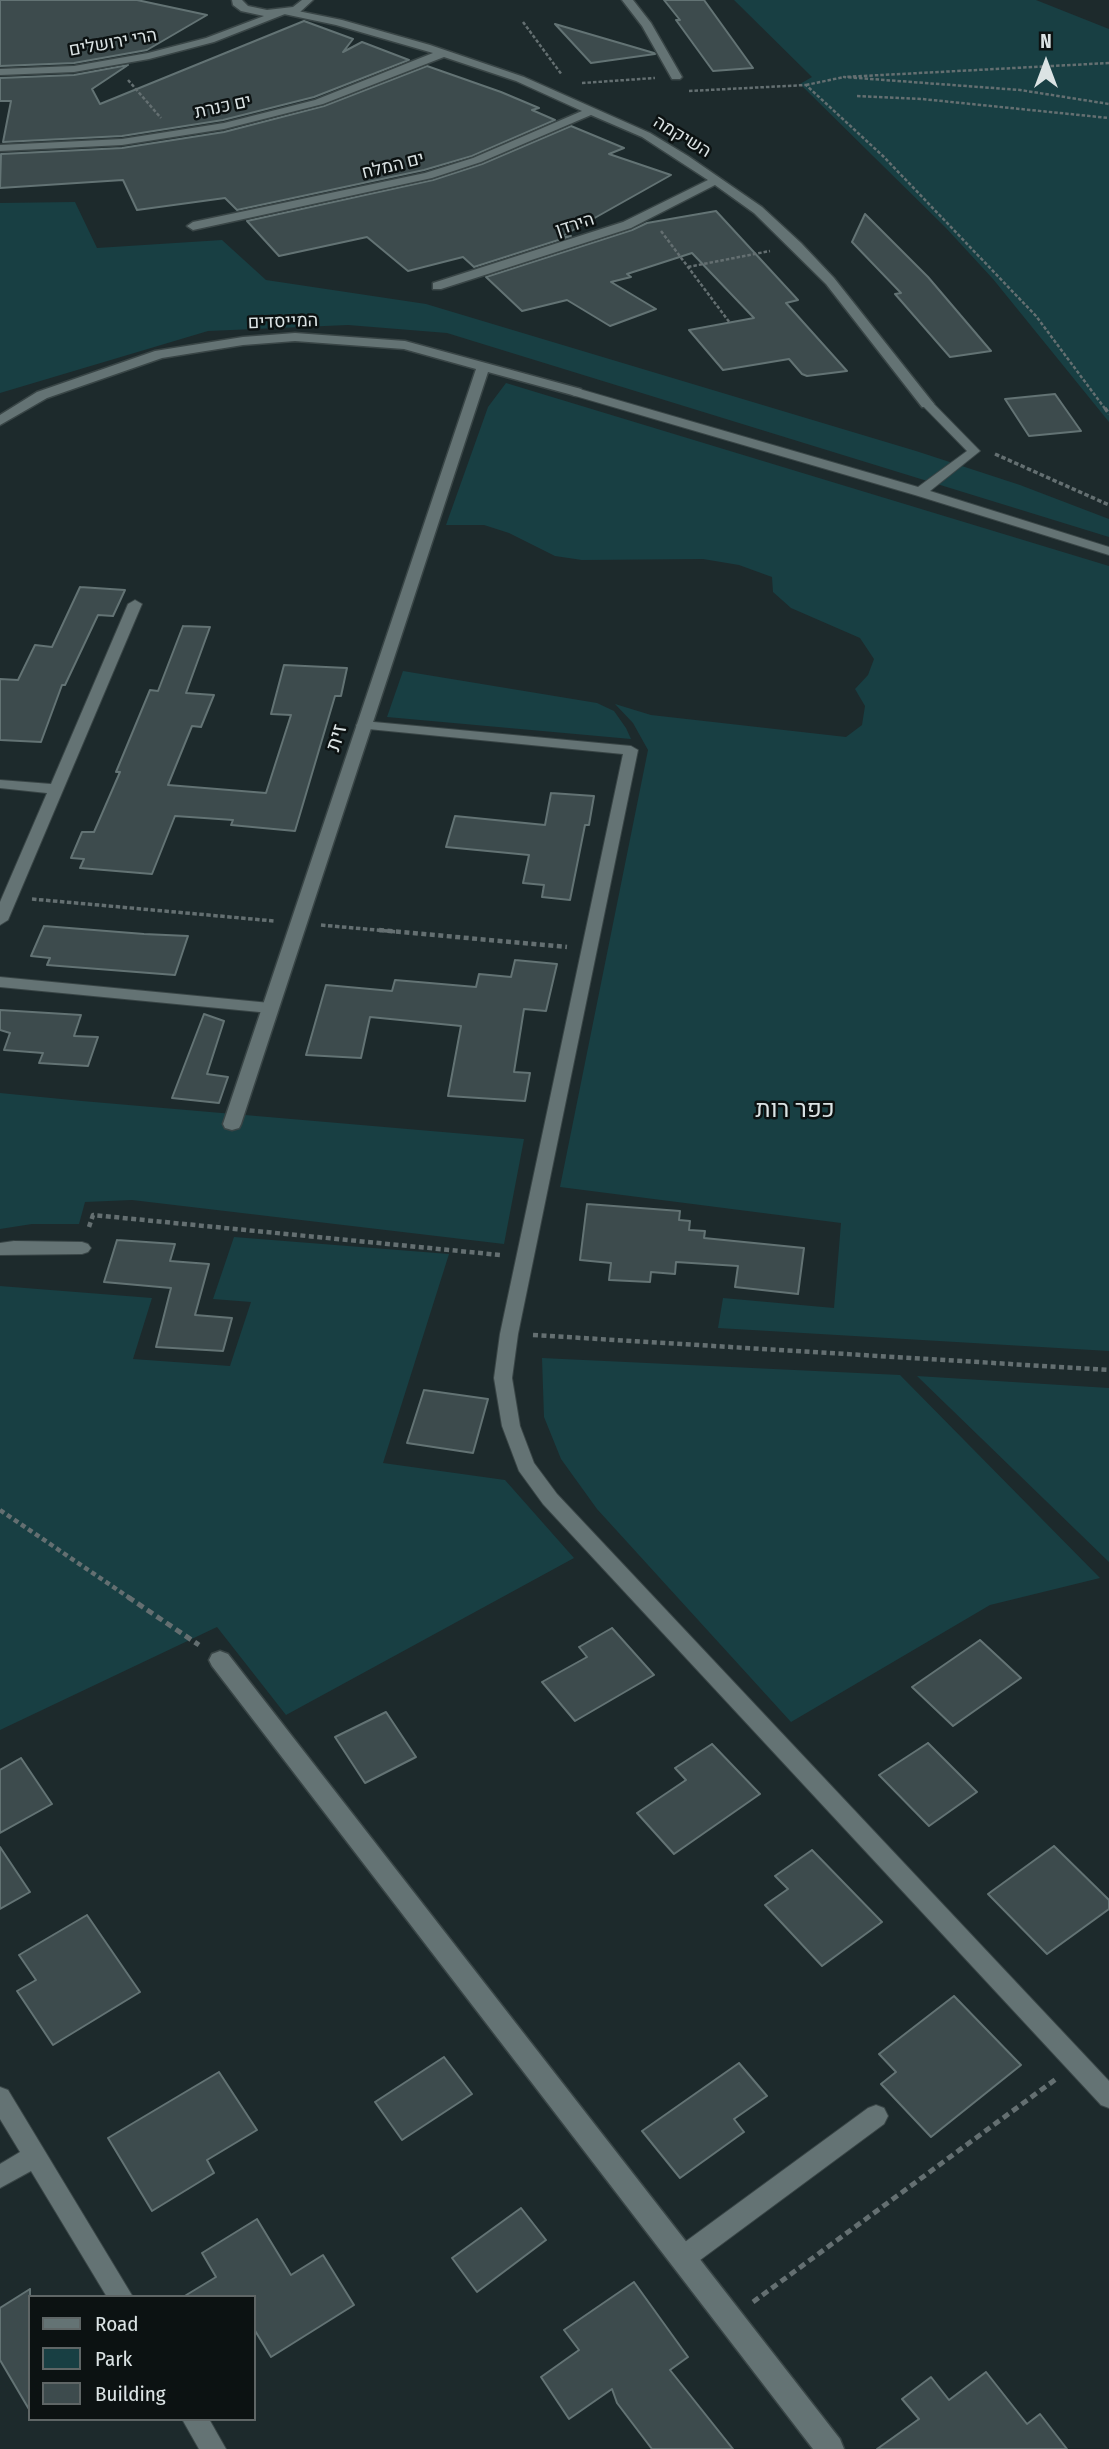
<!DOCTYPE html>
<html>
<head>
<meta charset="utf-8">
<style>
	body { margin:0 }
	#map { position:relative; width:1109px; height:2449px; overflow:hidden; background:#1d2a2c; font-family:"Fira Sans Condensed",sans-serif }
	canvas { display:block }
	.legend { position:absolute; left:28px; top:2295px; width:228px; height:126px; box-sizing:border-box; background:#0c1212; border:2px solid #5f6666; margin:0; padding:9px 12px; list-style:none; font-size:21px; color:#dbe3e4 }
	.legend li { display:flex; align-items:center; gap:14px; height:35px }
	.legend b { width:35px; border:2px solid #5f6666 }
	.north { position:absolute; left:1011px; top:28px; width:70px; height:70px; -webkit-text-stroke:5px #0c1212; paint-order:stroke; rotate:0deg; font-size:19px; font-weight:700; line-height:28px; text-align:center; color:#dbe3e4 }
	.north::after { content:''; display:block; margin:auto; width:24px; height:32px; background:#dbe3e4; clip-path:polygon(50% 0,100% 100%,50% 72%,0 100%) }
</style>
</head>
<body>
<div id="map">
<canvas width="1109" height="2449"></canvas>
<ul class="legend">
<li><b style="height:9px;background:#647374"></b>Road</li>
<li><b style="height:19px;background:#183f43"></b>Park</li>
<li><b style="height:19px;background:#3d4b4d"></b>Building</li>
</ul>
<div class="north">N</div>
</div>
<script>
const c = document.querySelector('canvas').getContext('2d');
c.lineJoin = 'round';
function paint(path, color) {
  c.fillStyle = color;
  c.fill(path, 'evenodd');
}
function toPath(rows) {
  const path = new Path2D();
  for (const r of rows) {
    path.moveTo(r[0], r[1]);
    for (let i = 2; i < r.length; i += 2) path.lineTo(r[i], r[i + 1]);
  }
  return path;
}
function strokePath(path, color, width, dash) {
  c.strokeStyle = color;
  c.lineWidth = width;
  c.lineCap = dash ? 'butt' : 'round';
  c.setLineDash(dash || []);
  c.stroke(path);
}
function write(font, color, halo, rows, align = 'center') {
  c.font = font + ' "Fira Sans Condensed",Heebo,sans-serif';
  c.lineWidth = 5;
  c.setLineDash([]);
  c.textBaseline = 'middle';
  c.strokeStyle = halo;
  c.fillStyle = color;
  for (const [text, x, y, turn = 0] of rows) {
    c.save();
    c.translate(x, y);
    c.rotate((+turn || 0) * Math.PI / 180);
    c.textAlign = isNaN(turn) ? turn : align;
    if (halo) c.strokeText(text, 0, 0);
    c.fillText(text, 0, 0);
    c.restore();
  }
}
paint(toPath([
	[734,0,1036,0,1109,29,1109,422,993,279,946,228,800,84,812,77],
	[75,202,97,248,222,240,266,280,426,304,916,451,1020,485,1109,519,1109,537,447,333,348,325,208,331,0,393,0,203],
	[506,383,1109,566,1109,1351,718,1328,723,1298,834,1308,841,1223,560,1187,648,750,633,723,615,704,651,715,846,737,862,725,865,706,855,689,868,675,874,659,860,638,791,608,773,592,772,577,739,565,703,559,582,560,555,556,509,533,484,525,446,525,488,407],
	[403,671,597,703,614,711,626,728,631,739,387,717],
	[0,1093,82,1101,524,1139,504,1244,132,1200,85,1202,79,1224,32,1224,0,1229],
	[234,1237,449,1254,383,1463,505,1480,574,1558,286,1715,217,1627,0,1730,0,1286,152,1298,133,1359,230,1366,251,1302,213,1299],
	[542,1358,900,1375,1100,1578,990,1605,791,1722,597,1509,561,1459,544,1417],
	[917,1376,1109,1388,1109,1562]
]), '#183f43');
const building = toPath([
	[0,0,137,0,207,15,147,50,74,63,0,66,0,0],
	[664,0,704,0,753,68,713,71,676,20,680,20,664,0],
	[304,21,353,39,343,52,362,42,409,60,314,97,223,120,122,136,3,142,11,101,0,101,0,78,74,75,128,65,92,89,100,104,304,21],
	[555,24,654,53,655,54,591,63,555,24],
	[427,66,501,92,539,108,532,110,555,120,472,156,424,170,237,210,225,198,137,210,123,180,0,188,1,154,122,148,224,132,324,106,427,66],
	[571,126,624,148,609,154,671,175,559,238,571,236,474,267,463,257,408,271,367,237,279,256,247,221,433,180,482,164,571,126],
	[716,211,798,300,786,303,847,371,807,376,802,374,789,359,723,370,689,330,754,318,692,253,627,274,631,277,611,282,656,309,610,326,567,300,522,311,486,277,632,230,647,223,716,211],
	[865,214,928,277,991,351,950,357,895,294,901,293,852,242,865,214],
	[1055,394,1081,431,1029,436,1005,399,1055,394],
	[80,587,125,590,113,616,98,615,65,685,62,685,41,742,0,740,0,679,18,680,35,645,52,647,80,587],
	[183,626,210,627,186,693,214,695,201,727,192,726,168,785,266,793,291,715,271,714,284,665,347,668,341,696,335,696,295,831,231,825,233,820,175,816,152,874,80,868,84,859,71,858,82,832,94,832,120,772,116,772,150,690,158,691,183,626],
	[551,793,594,796,589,825,585,825,570,900,542,897,544,885,523,883,529,855,446,847,455,816,545,825,551,793],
	[44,926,144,934,188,936,175,975,47,965,50,958,31,956,44,926],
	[515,960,557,964,546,1011,524,1009,514,1072,530,1073,525,1101,448,1096,461,1026,370,1017,361,1058,306,1055,326,985,392,991,395,980,476,987,479,974,511,977,515,960],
	[0,1010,81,1015,74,1036,98,1037,88,1066,39,1063,43,1053,4,1050,10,1033,0,1030,0,1010],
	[204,1014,224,1021,207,1074,228,1077,219,1103,172,1098,204,1014],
	[587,1204,680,1211,679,1220,690,1221,689,1230,705,1231,704,1238,804,1248,798,1294,735,1287,738,1266,676,1262,675,1274,651,1272,650,1282,609,1280,611,1263,580,1260,587,1204],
	[117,1240,175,1244,170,1261,209,1264,195,1315,232,1318,223,1351,156,1347,171,1288,104,1282,117,1240],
	[424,1390,488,1399,473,1453,407,1443,424,1390],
	[612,1628,654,1675,575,1721,542,1682,587,1657,579,1647,612,1628],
	[980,1640,1021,1678,953,1726,912,1687,980,1640],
	[386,1712,416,1757,365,1783,335,1737,386,1712],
	[928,1743,977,1792,929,1826,879,1775,928,1743],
	[712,1744,760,1794,674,1854,637,1813,686,1780,675,1768,712,1744],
	[21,1758,52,1804,0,1833,0,1770,21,1758],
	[1054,1846,1109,1900,1109,1909,1047,1954,988,1894,1054,1846],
	[0,1847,30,1892,0,1909,0,1847],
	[812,1850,882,1922,822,1966,765,1905,788,1889,775,1876,812,1850],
	[87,1915,140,1992,53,2045,17,1991,36,1980,19,1955,87,1915],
	[954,1996,1021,2065,931,2137,881,2084,896,2072,879,2054,954,1996],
	[444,2057,472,2094,402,2140,375,2102,444,2057],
	[739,2063,767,2096,734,2119,744,2132,680,2178,642,2131,739,2063],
	[219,2072,257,2130,207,2160,214,2173,152,2211,108,2138,219,2072],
	[521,2208,546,2240,477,2292,452,2258,521,2208],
	[257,2219,291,2275,323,2255,354,2305,271,2357,254,2329,254,2297,183,2297,216,2277,202,2253,257,2219],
	[634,2282,688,2357,670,2370,733,2449,652,2449,617,2403,612,2389,569,2419,541,2377,579,2350,564,2330,634,2282],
	[30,2289,30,2411,0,2360,0,2308,30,2289],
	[986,2372,1027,2424,1040,2414,1067,2449,877,2449,919,2419,902,2399,931,2377,949,2400,986,2372]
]);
paint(building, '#3d4b4d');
strokePath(building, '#637374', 2);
const service = toPath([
	[576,388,918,487,967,451,921,404,931,401,980,451,930,491,1109,547,1109,555,915,495,572,395,570,392,576,388],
	[135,600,142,604,8,920,0,925,0,902,47,793,0,788,0,780,51,784,128,604,135,600],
	[363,721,631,746,638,750,518,1334,512,1378,520,1426,534,1463,557,1494,1109,2081,1109,2108,1101,2105,543,1504,519,1471,502,1426,494,1378,500,1334,623,754,358,728,356,725,363,721],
	[0,977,270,1003,278,1008,270,1013,0,987,0,977],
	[14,1241,82,1242,88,1244,91,1248,88,1252,82,1254,0,1255,0,1243,14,1241],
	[0,2087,8,2090,133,2297,107,2297,31,2171,0,2188,0,2164,20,2152,0,2119,0,2087],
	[876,2105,884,2108,888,2116,884,2124,692,2266,683,2270,674,2266,671,2258,674,2250,868,2108,876,2105],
	[182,2419,209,2419,226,2449,199,2449,182,2419]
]);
const minor = toPath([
	[622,0,633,0,651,23,682,77,680,79,672,79,642,26,622,0],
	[288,9,342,20,430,45,524,77,650,133,688,156,762,207,801,243,834,278,934,404,932,407,922,407,826,284,754,213,715,185,631,228,441,289,433,289,433,283,623,222,708,180,642,137,591,115,481,162,432,178,193,230,187,226,193,222,425,173,473,158,582,111,516,81,444,57,323,104,224,129,122,145,0,151,0,145,122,139,224,123,315,100,433,53,336,25,284,14,284,10,288,9],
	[295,333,405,341,581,389,583,392,576,396,488,372,241,1124,239,1128,232,1130,225,1128,223,1124,476,369,404,349,295,341,243,345,162,358,47,398,0,425,0,415,37,392,155,351,243,337,295,333],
	[220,1651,228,1654,840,2439,844,2449,813,2449,212,1666,209,1660,212,1654,220,1651]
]);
const tertiary = toPath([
	[232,0,242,0,248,6,267,10,293,7,302,0,313,0,300,12,285,14,214,42,149,59,74,72,0,75,0,69,74,66,148,53,206,38,264,16,241,11,233,5,232,0]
]);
strokePath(service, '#394546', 2);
strokePath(minor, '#394546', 3);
strokePath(tertiary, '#394546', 3);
strokePath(toPath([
	[523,22,562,75],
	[1109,63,844,77,1020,90,1109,104],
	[128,80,161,118],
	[582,83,655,78],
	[806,85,844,77],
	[689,91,806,85,884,157,1036,316,1106,410],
	[857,96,922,99,1109,118],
	[661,231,730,323],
	[688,267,770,251]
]), '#646f71', 2.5, [3.5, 2]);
strokePath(toPath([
	[1105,408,1109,414],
	[995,454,1109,505],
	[32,899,274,921],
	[321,925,398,932]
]), '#646f71', 3.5, [4.5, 2.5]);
strokePath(toPath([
	[379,930,567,947],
	[89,1227,93,1215,500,1255],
	[533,1335,1109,1370],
	[0,1510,131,1599]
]), '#646f71', 4.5, [5, 3.5]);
strokePath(toPath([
	[128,1597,199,1645],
	[753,2302,1056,2079]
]), '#646f71', 5, [7, 4.5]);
paint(service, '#647374');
paint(minor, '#647374');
paint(tertiary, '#647374');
write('18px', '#dbe3e4', '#0c1212', [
	["הרי ירושלים",113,43,-10],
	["ים כנרת",223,107,-12],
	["השיקמה",682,137,31],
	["ים המלח",393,166,-14],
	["הירדן",575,225,-18],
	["המייסדים",283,322,-2]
]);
write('21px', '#dbe3e4', '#0c1212', [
	["זית",337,738,-72]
]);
write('24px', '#dbe3e4', '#0c1212', [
	["כפר רות",795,1110]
]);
</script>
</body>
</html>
